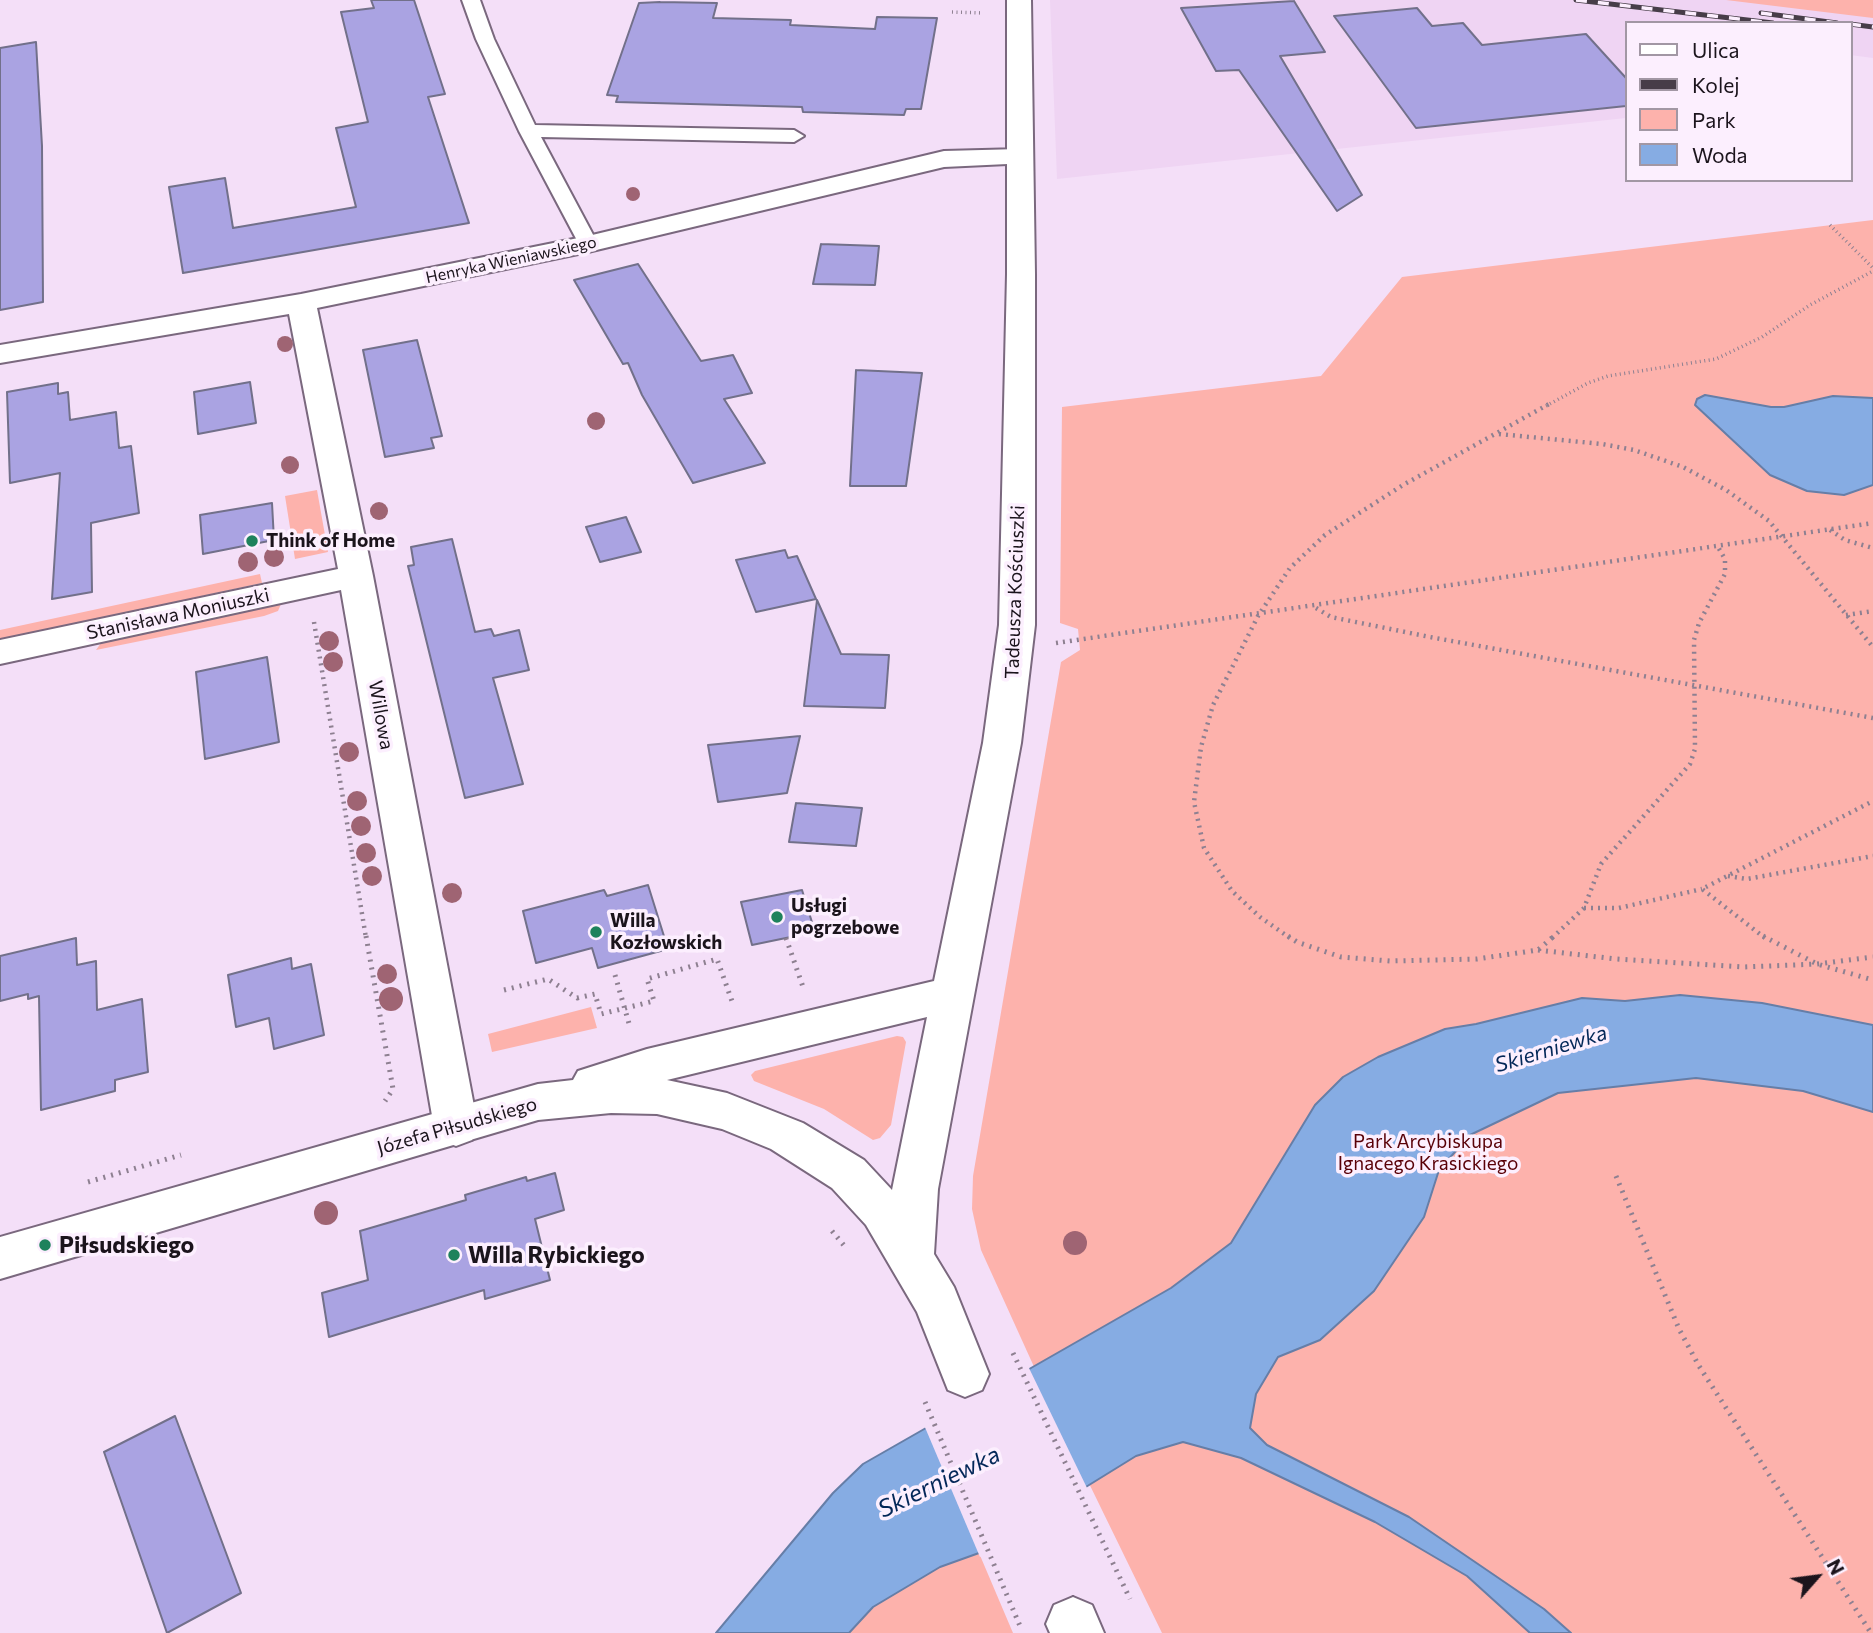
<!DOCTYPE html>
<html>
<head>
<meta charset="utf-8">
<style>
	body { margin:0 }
	#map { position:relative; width:1873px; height:1633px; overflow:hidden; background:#f4dff8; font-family:Commissioner,sans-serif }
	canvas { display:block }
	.legend { position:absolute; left:1625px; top:21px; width:228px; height:161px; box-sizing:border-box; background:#fceffe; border:2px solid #a297a4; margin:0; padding:9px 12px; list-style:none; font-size:21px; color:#1b141c }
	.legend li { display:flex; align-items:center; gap:14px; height:35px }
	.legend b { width:35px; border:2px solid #a297a4 }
	.north { position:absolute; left:1782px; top:1542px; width:70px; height:70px; -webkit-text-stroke:5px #fceffe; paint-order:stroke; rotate:62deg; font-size:19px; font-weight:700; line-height:28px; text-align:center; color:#1b141c }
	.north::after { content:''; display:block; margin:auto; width:24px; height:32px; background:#1b141c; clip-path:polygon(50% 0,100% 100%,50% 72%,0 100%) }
</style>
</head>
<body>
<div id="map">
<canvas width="1873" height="1633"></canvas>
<ul class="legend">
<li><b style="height:9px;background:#fff"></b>Ulica</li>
<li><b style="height:9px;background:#473d48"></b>Kolej</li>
<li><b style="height:19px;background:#fdb2ac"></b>Park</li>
<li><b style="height:19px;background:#86ace3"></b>Woda</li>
</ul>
<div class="north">N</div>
</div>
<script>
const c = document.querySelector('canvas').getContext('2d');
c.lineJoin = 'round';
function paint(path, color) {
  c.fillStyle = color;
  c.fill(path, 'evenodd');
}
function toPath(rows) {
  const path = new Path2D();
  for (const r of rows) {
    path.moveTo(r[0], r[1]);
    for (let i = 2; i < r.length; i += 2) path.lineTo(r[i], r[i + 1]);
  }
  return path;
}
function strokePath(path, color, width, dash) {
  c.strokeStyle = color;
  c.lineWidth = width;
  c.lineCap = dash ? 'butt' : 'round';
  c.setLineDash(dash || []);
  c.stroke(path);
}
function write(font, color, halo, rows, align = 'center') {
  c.font = font + ' Commissioner,sans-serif';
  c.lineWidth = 7;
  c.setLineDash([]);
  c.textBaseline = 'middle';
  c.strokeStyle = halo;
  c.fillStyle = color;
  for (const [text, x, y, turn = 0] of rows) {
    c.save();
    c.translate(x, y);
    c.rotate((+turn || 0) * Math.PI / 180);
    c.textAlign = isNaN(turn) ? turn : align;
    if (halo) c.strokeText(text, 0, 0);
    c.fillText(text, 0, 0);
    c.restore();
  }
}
paint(toPath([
	[1050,0,1873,0,1873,58,1850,55,1850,23,1626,23,1626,118,1057,179]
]), '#efd4f3');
paint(toPath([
	[1726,0,1873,0,1873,18],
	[1873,220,1873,1633,1162,1633,1060,1424,981,1250,972,1209,973,1176,1061,662,1080,650,1078,629,1060,623,1062,407,1321,376,1402,277],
	[317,490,328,552,295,559,285,496],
	[260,574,262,583,0,640,0,630],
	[281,604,278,611,264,616,96,650,101,643],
	[591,1007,597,1028,492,1052,488,1034],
	[897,1036,903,1037,906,1042,891,1125,880,1138,873,1140,824,1109,754,1081,751,1075,755,1071],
	[979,1553,1013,1633,849,1633,873,1607,940,1567]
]), '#fdb2ac');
const water = toPath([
	[1705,395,1771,407,1784,407,1833,396,1873,398,1873,485,1844,495,1807,491,1770,475,1695,405,1697,399,1705,395],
	[1680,995,1762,1003,1873,1025,1873,1112,1803,1091,1696,1078,1558,1093,1470,1135,1439,1170,1424,1217,1374,1291,1320,1340,1278,1357,1256,1394,1250,1428,1267,1445,1409,1517,1544,1609,1571,1633,1530,1633,1467,1576,1375,1522,1241,1458,1183,1442,1136,1456,979,1553,940,1567,873,1607,849,1633,716,1633,833,1493,863,1464,1171,1288,1231,1243,1315,1105,1343,1077,1378,1057,1445,1029,1476,1024,1582,998,1625,1001,1680,995]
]);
paint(water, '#86ace3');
strokePath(water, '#667ea7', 2);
paint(toPath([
	[1028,1366,1088,1490,980,1557,924,1425]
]), '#f4dff8');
const building = toPath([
	[371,0,414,0,445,94,428,97,469,223,183,273,169,187,225,178,233,228,356,207,336,128,368,122,341,12,374,8,371,0],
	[1294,1,1325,52,1280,56,1362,195,1337,211,1239,70,1216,71,1181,8,1294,1],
	[660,2,717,3,713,18,791,20,790,25,875,29,877,17,937,18,921,109,906,109,904,115,803,112,802,107,616,102,618,96,607,95,639,3,660,2],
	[1417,8,1432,26,1463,23,1482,45,1586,34,1626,78,1626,106,1416,128,1334,16,1417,8],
	[36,42,42,146,43,302,0,310,0,48,36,42],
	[821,244,879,246,875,285,813,284,821,244],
	[638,264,701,361,733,355,752,393,724,399,765,463,693,483,642,395,628,363,623,364,574,280,638,264],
	[417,340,442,436,431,438,434,448,385,457,363,350,417,340],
	[856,370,922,373,906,486,850,486,856,370],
	[250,382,256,423,198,434,194,392,250,382],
	[58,383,58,394,68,392,70,420,116,412,119,448,131,446,139,513,91,523,92,592,52,599,60,473,10,483,7,392,58,383],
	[272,503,274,540,203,554,200,515,272,503],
	[626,517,641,552,600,562,586,527,626,517],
	[452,539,475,632,491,629,494,636,519,630,529,670,493,678,523,784,465,798,408,566,414,565,411,547,452,539],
	[785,550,788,558,797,556,816,599,756,612,736,560,785,550],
	[817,600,841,654,889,655,885,708,804,706,817,600],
	[267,657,279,742,205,759,196,672,267,657],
	[800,736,787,793,718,802,708,745,800,736],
	[796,803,862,808,856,846,789,842,796,803],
	[648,885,668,949,598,968,592,948,536,963,523,911,604,890,607,896,648,885],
	[802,890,815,932,752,945,741,902,802,890],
	[76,938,77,965,96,961,97,1010,142,999,148,1072,115,1080,115,1091,41,1110,39,996,28,999,28,994,0,1001,0,956,76,938],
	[291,958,292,969,311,964,324,1035,274,1049,269,1018,236,1027,228,975,291,958],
	[555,1173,564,1210,535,1219,550,1280,485,1299,484,1290,329,1337,322,1293,368,1280,360,1231,466,1200,465,1195,526,1177,527,1181,555,1173],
	[175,1416,241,1593,167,1633,104,1452,175,1416]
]);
paint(building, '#aaa3e2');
strokePath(building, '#72708a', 2);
const service = toPath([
	[462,0,480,0,494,39,535,125,794,130,804,136,794,142,541,137,598,244,595,248,581,248,519,131,476,39,462,0]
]);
const minor = toPath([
	[1020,149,1029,151,1033,157,1029,163,944,167,588,252,317,308,373,576,478,1127,472,1140,456,1146,440,1140,434,1127,341,590,0,664,0,640,338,569,289,314,0,363,0,345,301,294,588,236,944,151,1020,149]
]);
const tertiary = toPath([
	[1007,0,1031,0,1035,274,1035,625,1021,743,938,1189,934,1254,954,1287,989,1374,982,1390,965,1397,948,1390,917,1312,866,1225,832,1188,771,1149,722,1129,657,1114,611,1113,538,1120,0,1279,0,1237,538,1084,573,1080,578,1071,647,1049,934,981,983,743,999,625,1007,274,1007,0],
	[927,1017,892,1190,864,1160,803,1123,727,1093,667,1080,927,1017],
	[1073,1597,1092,1605,1104,1633,1050,1633,1046,1624,1054,1605,1073,1597]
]);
strokePath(service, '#7a687e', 4);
strokePath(minor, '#7a687e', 4);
strokePath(tertiary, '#7a687e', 4);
strokePath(toPath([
	[952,12,983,13],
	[1830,225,1873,268],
	[1546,406,1588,383,1608,376,1716,359,1762,337,1810,305,1873,271]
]), '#8e8091', 3.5, [1, 3.5]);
strokePath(toPath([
	[1499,434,1602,444,1634,450,1683,467,1726,490,1769,521,1873,647],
	[1830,530,1845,540,1873,548],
	[1316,608,1331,617,1430,637,1873,718],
	[1846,615,1873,611],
	[314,622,366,938],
	[1056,643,1873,523],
	[1728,876,1747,879,1873,856],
	[1584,908,1619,908,1702,889],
	[1290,938,1260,917,1232,891,1204,848,1194,802,1201,747,1213,705,1258,616,1290,568,1325,535,1403,485,1549,404],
	[1552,938,1584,908,1601,864,1690,764,1695,749,1694,640,1699,623,1725,574,1725,559,1718,547],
	[1765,938,1702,889,1873,801]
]), '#8e8091', 4.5, [2, 5]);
strokePath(toPath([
	[366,936,393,1089,385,1101],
	[1288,936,1297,942,1341,957,1390,961,1477,959,1538,950,1554,936],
	[1763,936,1817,964,1873,980],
	[786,938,803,987],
	[1538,950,1616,959,1744,967,1817,964,1873,957],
	[615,975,630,1027],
	[504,990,548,979,577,998,595,994,601,1014,654,1001,647,979,717,959,733,1004],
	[1616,1176,1679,1329,1699,1366,1871,1633],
	[88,1182,181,1155],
	[832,1231,847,1249],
	[1013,1353,1130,1599],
	[925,1402,1020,1626]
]), '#8e8091', 5, [2, 6]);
paint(service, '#fff');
paint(minor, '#fff');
paint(tertiary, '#fff');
const rail = toPath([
	[1576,0,1773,23],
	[1761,13,1837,23],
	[1850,24,1873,27]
]);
strokePath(rail, '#473d48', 5);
strokePath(rail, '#fceffe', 3.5, [11]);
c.fillStyle = '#9f6473';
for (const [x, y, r] of [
	[633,194,7],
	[285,344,8],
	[596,421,9],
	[290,465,9],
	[379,511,9],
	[274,557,10],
	[248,562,10],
	[329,641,10],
	[333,662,10],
	[349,752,10],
	[357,801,10],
	[361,826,10],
	[366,853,10],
	[372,876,10],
	[452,893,10],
	[387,974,10],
	[391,999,12],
	[326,1213,12],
	[1075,1243,12]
]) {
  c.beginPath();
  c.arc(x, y, r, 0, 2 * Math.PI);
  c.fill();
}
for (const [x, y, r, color] of [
	[252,541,7,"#1e825c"],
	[777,917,7,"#1e825c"],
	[596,932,7,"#1e825c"],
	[45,1245,7,"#1e825c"],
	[454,1255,7,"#1e825c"]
]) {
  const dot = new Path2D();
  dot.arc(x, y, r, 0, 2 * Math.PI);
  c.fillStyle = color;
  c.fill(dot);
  strokePath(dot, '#fceffe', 2.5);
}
write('16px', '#1b141c', '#fceffe', [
	["Henryka Wieniawskiego",511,260,-12]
]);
write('bold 19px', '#1b141c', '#fceffe', [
	["Think of Home",266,541],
	["Usługi",791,906],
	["pogrzebowe",791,928],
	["Willa",610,921],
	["Kozłowskich",610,943]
], 'left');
write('19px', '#1b141c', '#fceffe', [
	["Tadeusza Kościuszki",1015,592,-88],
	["Stanisława Moniuszki",178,614,-12],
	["Willowa",381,715,80],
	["Józefa Piłsudskiego",457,1126,-16]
]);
write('19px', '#590007', '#fceffe', [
	["Park Arcybiskupa",1428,1142],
	["Ignacego Krasickiego",1428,1164]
]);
write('italic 21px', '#032758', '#fceffe', [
	["Skierniewka",1551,1049,-17]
]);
write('bold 23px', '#1b141c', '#fceffe', [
	["Piłsudskiego",59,1245],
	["Willa Rybickiego",468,1255]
], 'left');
write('italic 24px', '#032758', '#fceffe', [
	["Skierniewka",939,1482,-26]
]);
</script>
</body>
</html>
